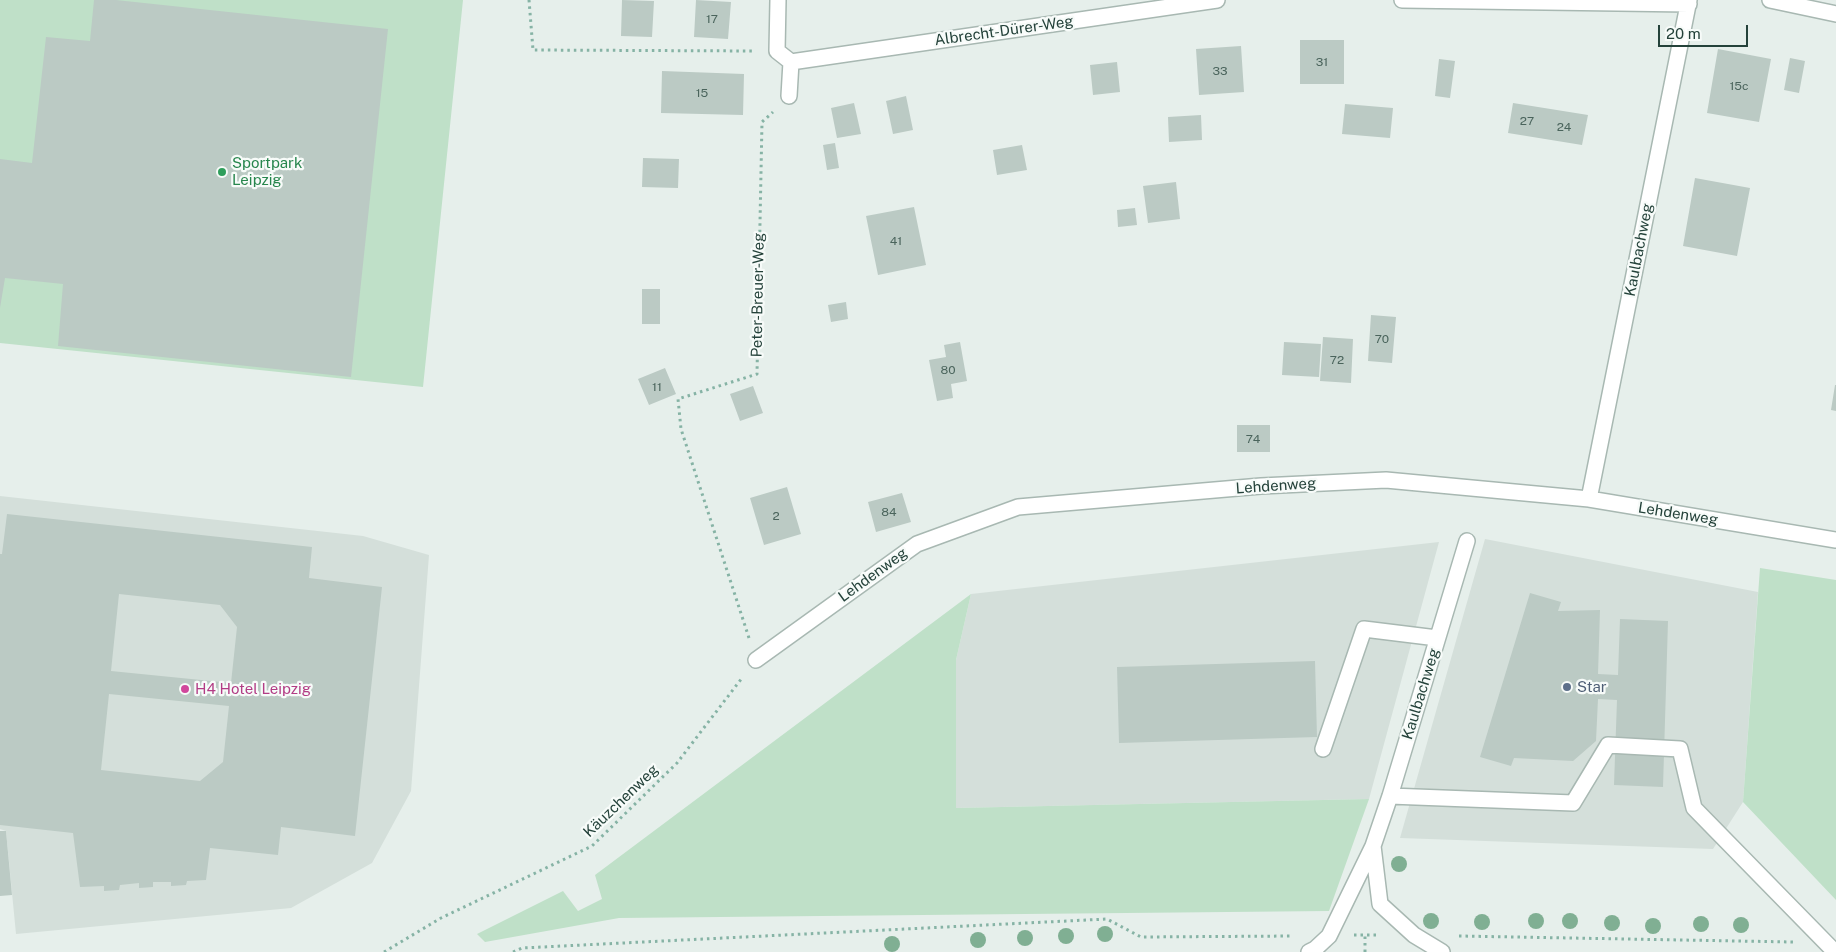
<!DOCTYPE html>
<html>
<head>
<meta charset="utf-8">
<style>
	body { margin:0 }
	#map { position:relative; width:1836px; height:952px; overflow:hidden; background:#e6efeb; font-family:"Public Sans",sans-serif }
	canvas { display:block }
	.scale { position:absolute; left:1658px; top:25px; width:90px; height:22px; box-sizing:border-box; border:2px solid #24423a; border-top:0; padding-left:6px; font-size:15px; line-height:18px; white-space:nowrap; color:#24423a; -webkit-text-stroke:4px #f7fbf9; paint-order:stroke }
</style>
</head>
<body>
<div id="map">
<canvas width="1836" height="952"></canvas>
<div class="scale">20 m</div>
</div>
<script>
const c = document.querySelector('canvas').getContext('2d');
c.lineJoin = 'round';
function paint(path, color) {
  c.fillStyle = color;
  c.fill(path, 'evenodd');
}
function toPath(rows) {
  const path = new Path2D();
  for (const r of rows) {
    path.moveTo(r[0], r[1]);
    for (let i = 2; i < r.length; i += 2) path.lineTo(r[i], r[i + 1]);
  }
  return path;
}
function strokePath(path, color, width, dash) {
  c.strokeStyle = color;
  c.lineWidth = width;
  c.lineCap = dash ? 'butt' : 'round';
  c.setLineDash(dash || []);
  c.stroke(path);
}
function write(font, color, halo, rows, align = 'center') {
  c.font = font + ' "Public Sans",sans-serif';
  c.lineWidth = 4.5;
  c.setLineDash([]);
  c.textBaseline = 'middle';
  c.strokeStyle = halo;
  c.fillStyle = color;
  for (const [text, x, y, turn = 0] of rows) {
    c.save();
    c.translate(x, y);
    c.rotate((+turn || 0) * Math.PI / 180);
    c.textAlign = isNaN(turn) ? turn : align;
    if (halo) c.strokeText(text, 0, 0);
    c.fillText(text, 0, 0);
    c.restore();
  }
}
paint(toPath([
	[0,496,363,536,429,555,411,791,372,863,291,908,16,934,6,831,0,829],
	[1485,539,1758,592,1743,802,1713,849,1400,838],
	[1439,542,1369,799,956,808,956,660,971,594]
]), '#d4dfda');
paint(toPath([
	[0,0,463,0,423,387,0,343],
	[1760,568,1836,580,1836,900,1743,802],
	[971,594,956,660,956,808,1369,799,1329,911,619,918,485,942,477,934,563,891,578,911,602,899,595,875]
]), '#bfe0c8');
paint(toPath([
	[94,0,116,0,388,29,351,377,58,346,63,284,5,278,0,308,0,159,32,163,46,37,90,41],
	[622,0,654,1,652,37,621,36],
	[696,0,731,2,728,39,694,37],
	[1300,40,1344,40,1344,84,1300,84],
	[1241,46,1244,92,1199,95,1196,49],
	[1718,49,1771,59,1759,122,1707,113],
	[1790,58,1805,61,1799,93,1784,90],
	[1439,59,1455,61,1450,98,1435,96],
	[1117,62,1120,92,1093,95,1090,65],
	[662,71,744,74,743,115,661,113],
	[906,96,913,130,893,134,886,101],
	[854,103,861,134,837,138,831,108],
	[1513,103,1588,115,1582,145,1508,133],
	[1345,104,1393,108,1390,138,1342,134],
	[1201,115,1202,140,1169,142,1168,117],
	[835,143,839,168,827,170,823,145],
	[1022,145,1027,170,997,175,993,150],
	[643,158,679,159,678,188,642,187],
	[1695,178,1750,188,1737,256,1683,246],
	[1176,182,1180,219,1148,223,1143,186],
	[914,207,926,265,878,275,866,216],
	[1135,208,1137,225,1118,227,1117,210],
	[642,289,660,289,660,324,642,324],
	[846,302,848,319,831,322,828,305],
	[1371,315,1396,317,1392,363,1368,361],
	[1323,337,1353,339,1351,383,1320,381],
	[960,342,967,381,951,384,953,398,937,401,929,360,946,357,944,345],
	[1284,342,1321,344,1319,377,1282,375],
	[665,368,676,394,649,405,638,379],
	[1835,385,1836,385,1836,411,1831,410],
	[753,386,763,413,740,421,730,394],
	[1237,425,1270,425,1270,452,1237,452],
	[787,487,801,534,764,545,750,498],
	[902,493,911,522,876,532,868,502],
	[7,514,312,547,309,578,382,587,355,836,281,827,278,855,210,848,206,880,187,881,186,885,171,886,171,882,153,882,153,887,139,888,139,883,120,885,119,890,104,891,104,886,80,887,73,833,0,825,0,554,2,554],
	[119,594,220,605,237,627,231,683,111,671],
	[109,694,229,706,223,762,200,781,101,770],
	[1530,593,1561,602,1558,611,1600,610,1598,674,1618,675,1620,619,1668,621,1663,787,1614,785,1617,700,1598,699,1596,741,1573,761,1514,758,1511,766,1480,757],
	[1315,661,1317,737,1119,743,1117,667],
	[0,831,6,831,12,895,0,896]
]), '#bbcac4');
const minor = toPath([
	[778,0,777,51,791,62,789,96],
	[1402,0,1689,4],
	[1770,0,1836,14],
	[791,62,1217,0],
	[1589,499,1689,0],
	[756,660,917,544,1018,507,1261,486,1386,480,1589,499,1836,540],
	[1323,749,1364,629,1437,638],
	[1390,796,1573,803,1608,745,1680,749,1694,808,1835,952],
	[1373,846,1380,904,1414,935,1442,952],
	[1309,952,1315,949,1329,936,1373,846,1390,796,1467,541]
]);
strokePath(minor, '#a8b8b2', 18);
strokePath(toPath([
	[529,0,533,50,754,51],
	[749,638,681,429,678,399,757,374,762,122,773,112],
	[1354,935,1380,935],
	[1459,936,1793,942],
	[384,952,441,918,592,846,677,763,742,678],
	[513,952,522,948,1107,919,1141,937,1293,936],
	[1365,952,1365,935]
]), '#86b3a5', 3, [2.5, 4]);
strokePath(minor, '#fff', 15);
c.fillStyle = '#80af93';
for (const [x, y] of [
	[1399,864],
	[1431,921],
	[1536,921],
	[1570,921],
	[1482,922],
	[1612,923],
	[1701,924],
	[1741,925],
	[1653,926],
	[1105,934],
	[1066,936],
	[1025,938],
	[978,940],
	[892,944]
]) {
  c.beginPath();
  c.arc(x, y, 8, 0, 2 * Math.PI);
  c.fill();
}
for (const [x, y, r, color] of [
	[222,172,5,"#2e9e5b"],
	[1567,687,5,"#5c6f8a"],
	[185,689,5,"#d1479c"]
]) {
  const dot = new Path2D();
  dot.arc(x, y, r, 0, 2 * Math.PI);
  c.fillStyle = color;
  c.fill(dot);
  strokePath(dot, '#f7fbf9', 2);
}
write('12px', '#4a645c', null, [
	["17",712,19],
	["31",1322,62],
	["33",1220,71],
	["15c",1739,86],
	["15",702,93],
	["27",1527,121],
	["24",1564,127],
	["41",896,241],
	["70",1382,339],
	["72",1337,360],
	["80",948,370],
	["11",657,387],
	["74",1253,439],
	["84",889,512],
	["2",776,516]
]);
write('15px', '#24423a', '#f7fbf9', [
	["Albrecht-Dürer-Weg",1004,31,-8],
	["Kaulbachweg",1639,250,-79],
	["Peter-Breuer-Weg",758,295,-89],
	["Lehdenweg",1276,486,-4],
	["Lehdenweg",1678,514,9],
	["Lehdenweg",873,575,-36],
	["Kaulbachweg",1421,694,-73],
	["Käuzchenweg",621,801,-44]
]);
write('15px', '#27864d', '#f7fbf9', [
	["Sportpark",232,163],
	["Leipzig",232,180]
], 'left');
write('15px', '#4e5e75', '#f7fbf9', [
	["Star",1577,687]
], 'left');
write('15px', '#b23c85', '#f7fbf9', [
	["H4 Hotel Leipzig",195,689]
], 'left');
</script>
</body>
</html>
